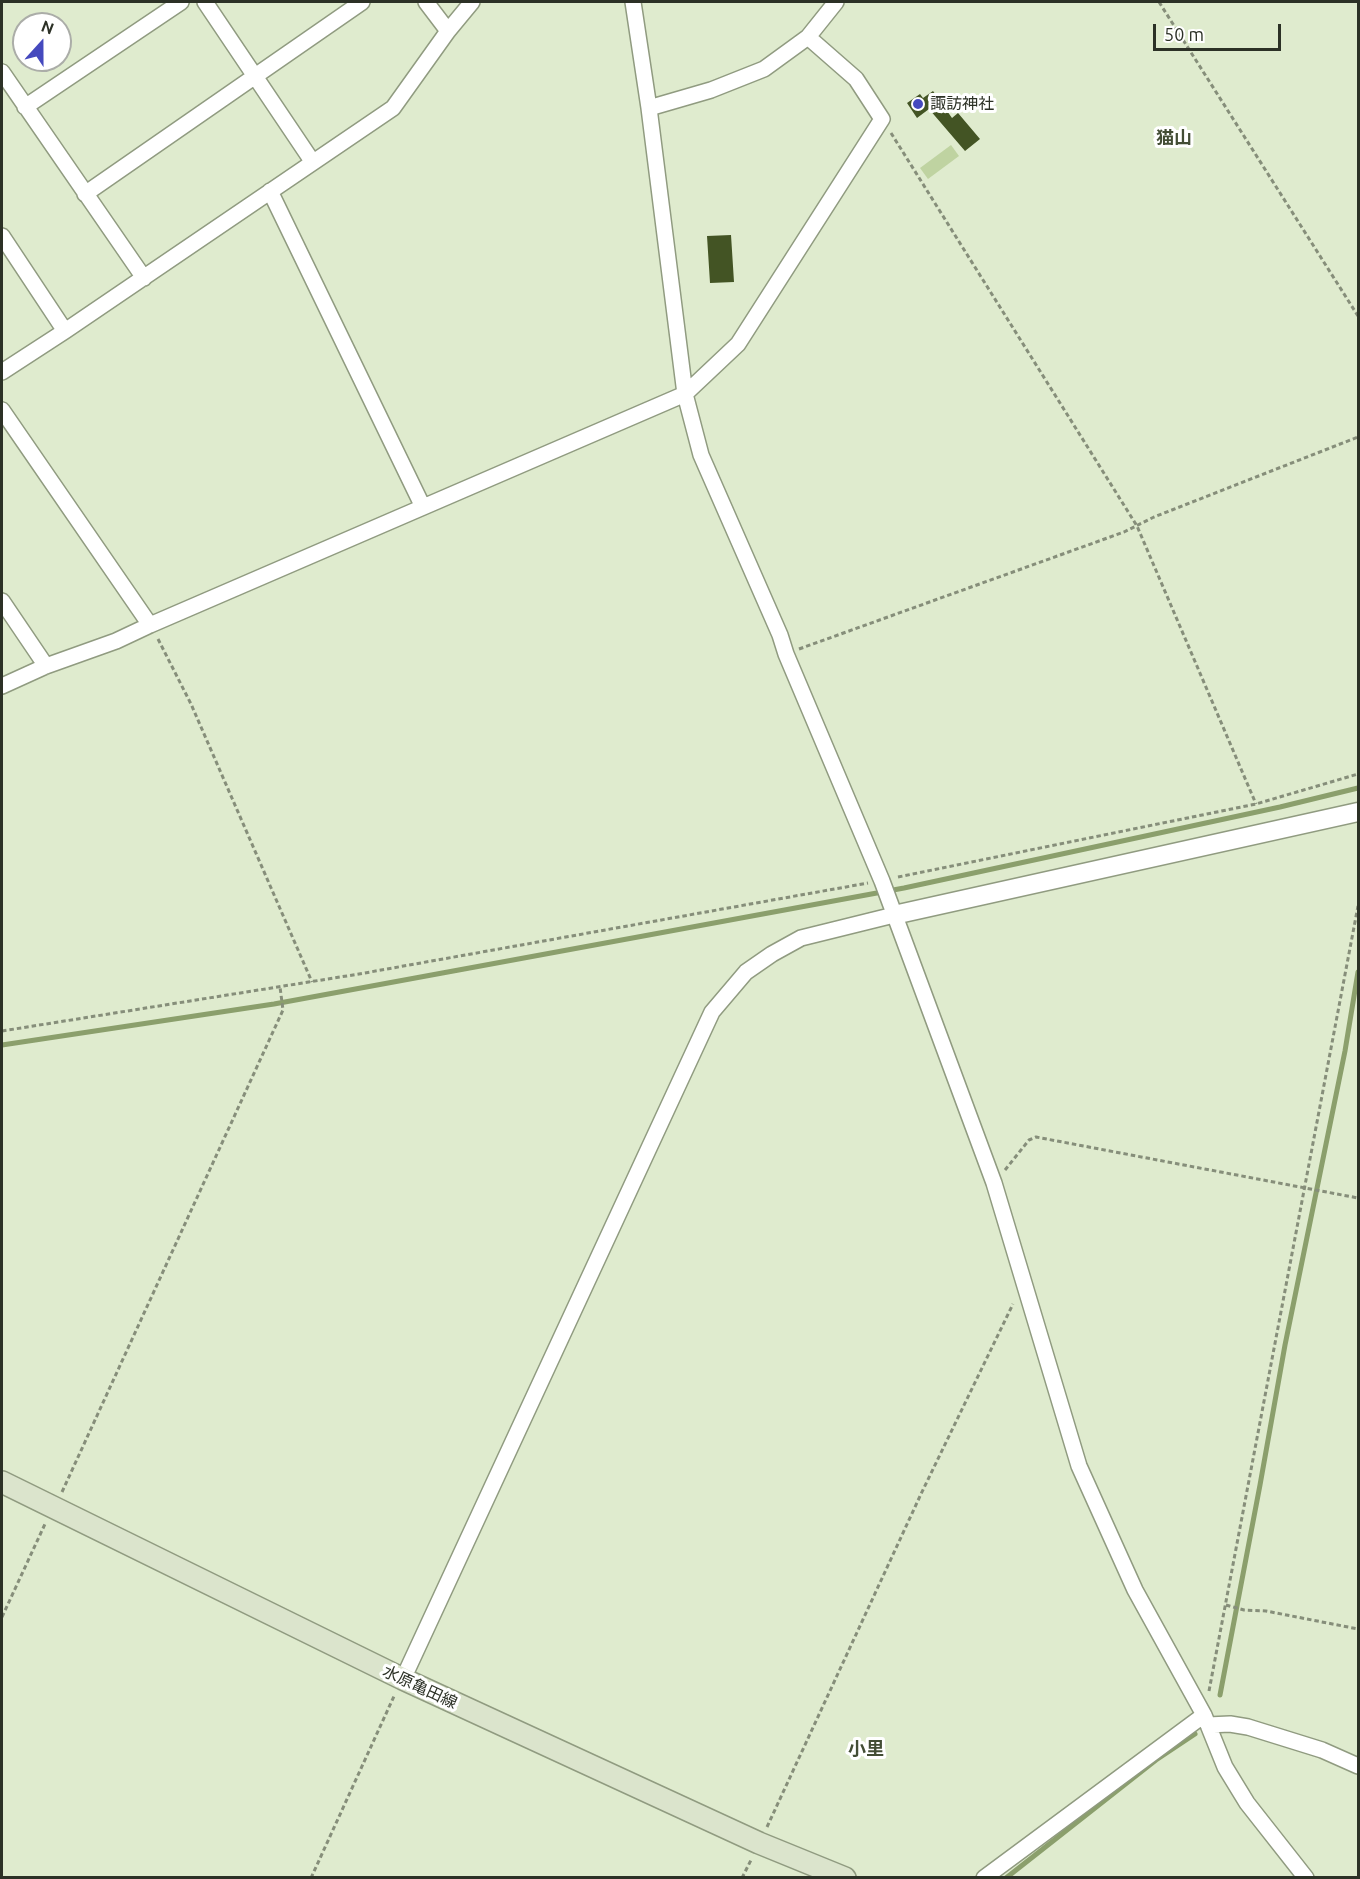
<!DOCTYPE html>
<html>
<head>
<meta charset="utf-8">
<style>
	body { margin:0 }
	#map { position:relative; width:1360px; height:1879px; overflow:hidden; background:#dfebce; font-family:Ubuntu,sans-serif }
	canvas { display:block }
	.frame { position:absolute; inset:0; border:3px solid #2c3126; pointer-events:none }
	.north { position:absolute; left:12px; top:12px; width:60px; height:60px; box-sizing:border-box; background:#fff; border:2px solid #abada8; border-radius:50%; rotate:21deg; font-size:16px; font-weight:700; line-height:24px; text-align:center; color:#2c3126 }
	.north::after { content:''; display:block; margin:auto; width:21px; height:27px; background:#4549be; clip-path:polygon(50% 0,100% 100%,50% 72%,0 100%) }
	.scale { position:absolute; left:1153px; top:24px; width:128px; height:27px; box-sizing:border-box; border:3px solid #2c3126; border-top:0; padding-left:8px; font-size:18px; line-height:21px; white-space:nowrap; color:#2c3126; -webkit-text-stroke:4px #fff; paint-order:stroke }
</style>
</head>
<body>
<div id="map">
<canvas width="1360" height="1879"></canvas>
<div class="frame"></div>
<div class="north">N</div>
<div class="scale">50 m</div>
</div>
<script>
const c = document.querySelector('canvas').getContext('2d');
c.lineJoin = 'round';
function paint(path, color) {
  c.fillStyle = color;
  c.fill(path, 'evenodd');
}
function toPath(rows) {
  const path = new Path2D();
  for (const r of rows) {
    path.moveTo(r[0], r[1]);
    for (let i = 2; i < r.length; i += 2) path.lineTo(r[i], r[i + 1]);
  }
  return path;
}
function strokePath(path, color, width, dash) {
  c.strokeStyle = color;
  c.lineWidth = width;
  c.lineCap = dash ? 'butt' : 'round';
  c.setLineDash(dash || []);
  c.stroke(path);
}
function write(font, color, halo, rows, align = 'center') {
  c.font = font + ' Ubuntu,"Noto Sans JP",sans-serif';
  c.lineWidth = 6;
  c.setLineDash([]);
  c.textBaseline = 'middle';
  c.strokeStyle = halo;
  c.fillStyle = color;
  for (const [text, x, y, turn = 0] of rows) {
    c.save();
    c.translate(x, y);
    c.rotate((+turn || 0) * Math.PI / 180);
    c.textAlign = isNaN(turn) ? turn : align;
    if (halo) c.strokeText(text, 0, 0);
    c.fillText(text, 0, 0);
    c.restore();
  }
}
paint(toPath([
	[951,145,959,156,928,179,920,168]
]), '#bfd3a1');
strokePath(toPath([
	[2,1045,274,1004,904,888,1280,807,1358,788],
	[1220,1695,1260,1485,1285,1345,1345,1051,1358,972],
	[1006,1878,1156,1760,1195,1734]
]), '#8b9f6c', 5);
paint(toPath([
	[933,91,952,118,958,113,980,139,965,151,929,109,917,118,907,103,920,94,923,98],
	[731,235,734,282,710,283,707,236]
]), '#435424');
const minor = toPath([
	[205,2,312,161],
	[426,2,448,31],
	[633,2,649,108,685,394,701,455,780,635,786,654,882,881,994,1183,1079,1466,1135,1590,1204,1715,1225,1767,1247,1803,1306,1878],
	[2,72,144,278],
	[25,107,181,2],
	[649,108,711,90,764,69,808,37,836,2],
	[270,191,423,507],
	[85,194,362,2],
	[2,236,65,331],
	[2,372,65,331,393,108,448,31,472,2],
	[2,410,150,625],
	[2,601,46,666],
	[2,686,46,666,116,641,150,625,685,394,738,344,882,119,856,79,808,37],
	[403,1679,712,1012,746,972,772,954,801,938,894,915],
	[1208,1725,1230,1724,1248,1727,1322,1750,1358,1766],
	[984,1878,1204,1715]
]);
const tertiary = toPath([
	[894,915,1358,812]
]);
const secondary = toPath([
	[2,1482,403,1679,759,1843,845,1878]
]);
strokePath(minor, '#909b80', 18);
strokePath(tertiary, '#909b80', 21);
strokePath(secondary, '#909b80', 24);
strokePath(toPath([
	[1159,2,1358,316],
	[891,133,1137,526,1256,804],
	[158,639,191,704,312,982],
	[799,649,1124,532,1154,517,1358,437],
	[898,877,1256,804,1358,774],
	[2,1031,359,974,868,883],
	[1005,1170,1029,1140,1036,1137,1358,1198],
	[62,1492,283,1010,280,987],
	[1226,1605,1244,1610,1266,1611,1358,1629],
	[2,1617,45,1524],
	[1209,1691,1358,906],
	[767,1827,921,1494,1013,1304],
	[311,1878,395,1694],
	[742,1878,751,1860]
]), '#868e7a', 3, [4.5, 3]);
strokePath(minor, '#fff', 15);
strokePath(tertiary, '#fff', 18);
strokePath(secondary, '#dbe4cc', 21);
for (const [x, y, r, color] of [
	[918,104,6,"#4549be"]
]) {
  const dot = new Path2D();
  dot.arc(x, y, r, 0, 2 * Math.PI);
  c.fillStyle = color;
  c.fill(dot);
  strokePath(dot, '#fff', 2);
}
write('16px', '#2c3126', '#fff', [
	["諏訪神社",930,104]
], 'left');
write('16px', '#2c3126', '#fff', [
	["水原亀田線",420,1687,25]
]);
write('bold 18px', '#434d35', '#fff', [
	["猫山",1174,138],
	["小里",866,1749]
]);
</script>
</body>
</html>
